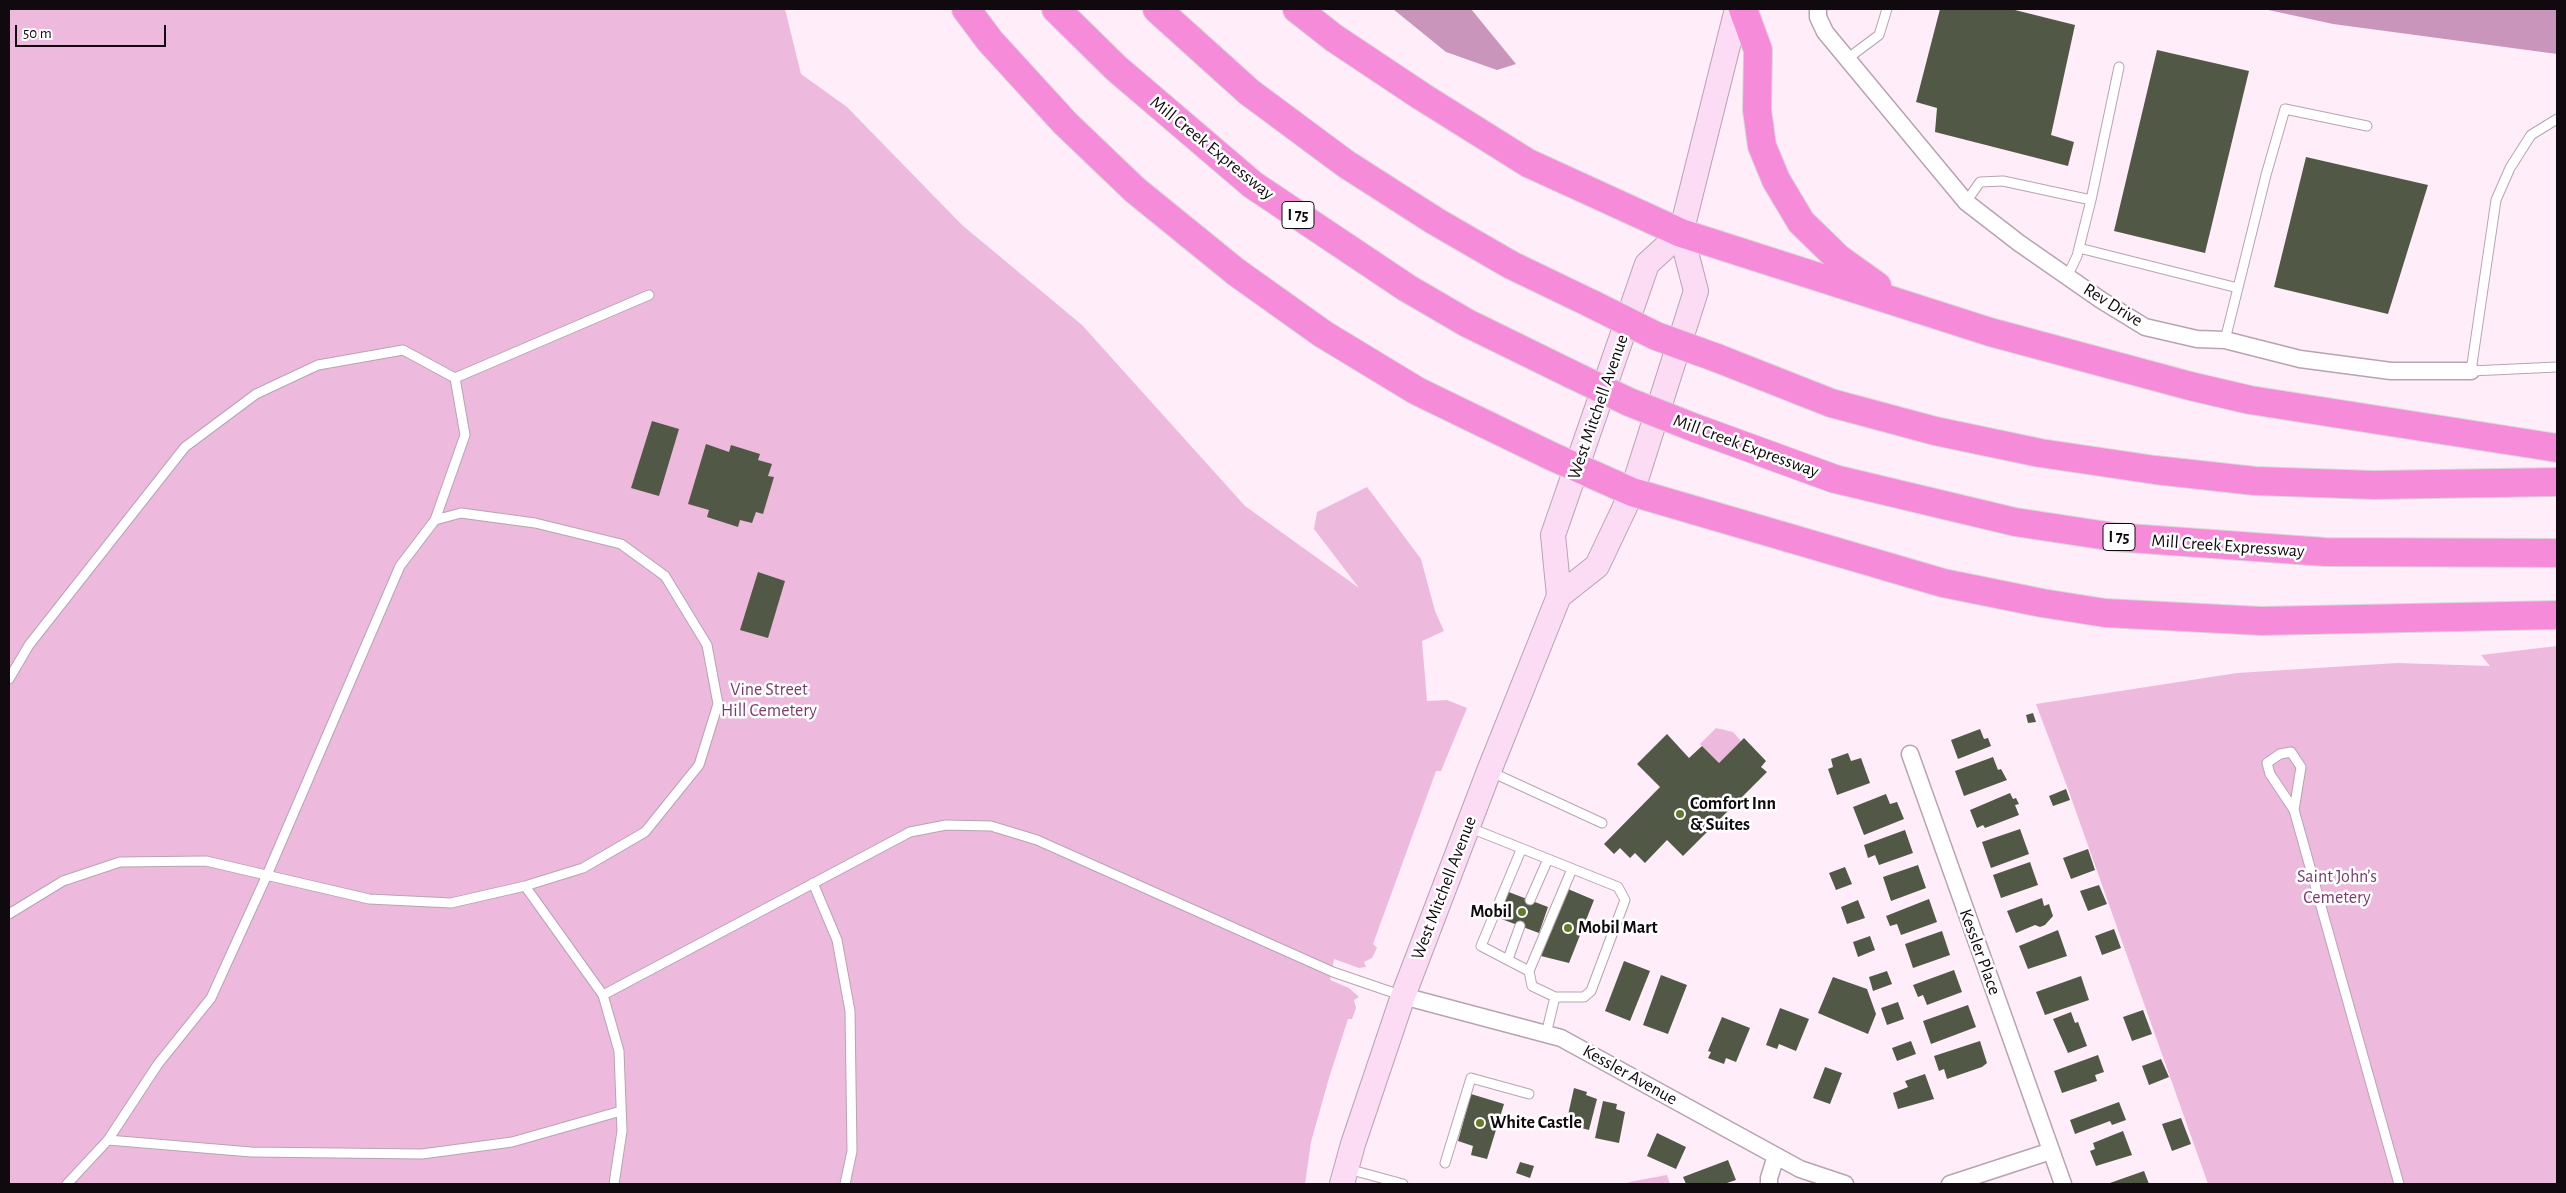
<!DOCTYPE html>
<html>
<head>
<meta charset="utf-8">
<style>
	body { margin:0 }
	#map { position:relative; width:2566px; height:1193px; overflow:hidden; background:#ffedf9; font-family:"Alegreya Sans",sans-serif }
	canvas { display:block }
	.frame { position:absolute; inset:0; border:10px solid #10090e; pointer-events:none }
	.scale { position:absolute; left:15px; top:25px; width:151px; height:22px; box-sizing:border-box; border:2px solid #10090e; border-top:0; padding-left:6px; font-size:15px; line-height:18px; white-space:nowrap; color:#10090e; -webkit-text-stroke:4px #fff; paint-order:stroke }
</style>
</head>
<body>
<div id="map">
<canvas width="2566" height="1193"></canvas>
<div class="frame"></div>
<div class="scale">50 m</div>
</div>
<script>
const c = document.querySelector('canvas').getContext('2d');
c.lineJoin = 'round';
function paint(path, color) {
  c.fillStyle = color;
  c.fill(path, 'evenodd');
}
function toPath(rows) {
  const path = new Path2D();
  for (const r of rows) {
    path.moveTo(r[0], r[1]);
    for (let i = 2; i < r.length; i += 2) path.lineTo(r[i], r[i + 1]);
  }
  return path;
}
function strokePath(path, color, width, dash) {
  c.strokeStyle = color;
  c.lineWidth = width;
  c.lineCap = dash ? 'butt' : 'round';
  c.setLineDash(dash || []);
  c.stroke(path);
}
function write(font, color, halo, rows, align = 'center') {
  c.font = font + ' "Alegreya Sans",sans-serif';
  c.lineWidth = 5;
  c.setLineDash([]);
  c.textBaseline = 'middle';
  c.strokeStyle = halo;
  c.fillStyle = color;
  for (const [text, x, y, turn = 0] of rows) {
    c.save();
    c.translate(x, y);
    c.rotate((+turn || 0) * Math.PI / 180);
    c.textAlign = isNaN(turn) ? turn : align;
    if (halo) c.strokeText(text, 0, 0);
    c.fillText(text, 0, 0);
    c.restore();
  }
}
paint(toPath([
	[9,9,785,9,801,74,847,107,962,225,1082,325,1245,506,1359,588,1314,529,1317,512,1367,487,1421,559,1435,611,1444,631,1422,641,1427,701,1447,700,1467,708,1441,771,1436,771,1373,944,1377,948,1372,958,1364,962,1366,967,1359,968,1334,959,1330,980,1349,988,1359,997,1354,1000,1356,1008,1352,1019,1348,1019,1329,1078,1311,1142,1305,1184,9,1184],
	[2557,646,2557,1184,2208,1184,2068,789,2036,704,2237,673,2397,663,2490,666,2481,655],
	[1716,728,1733,732,1741,741,1719,763,1700,744],
	[1667,1175,1670,1184,1626,1184,1629,1182]
]), '#edbadd');
paint(toPath([
	[1393,9,1471,9,1516,64,1497,70,1446,52],
	[2264,9,2557,9,2557,54,2333,24]
]), '#ca95ba');
paint(toPath([
	[1940,9,2011,9,2075,25,2051,135,2074,142,2068,166,1935,132,1937,108,1916,102],
	[2157,50,2249,71,2205,253,2114,231],
	[2306,157,2428,185,2388,314,2274,287],
	[652,421,679,429,659,496,631,488],
	[706,444,729,452,731,445,760,454,758,460,772,464,768,476,774,477,763,514,756,512,752,523,740,520,738,527,707,517,709,510,688,504],
	[758,572,785,581,768,638,740,630],
	[2033,713,2036,722,2028,723,2026,715],
	[1980,729,1984,739,1988,738,1991,746,1958,759,1951,740],
	[1667,734,1689,758,1702,746,1719,763,1744,738,1766,761,1761,767,1767,772,1683,856,1667,840,1645,863,1635,853,1630,858,1620,848,1614,854,1604,844,1660,787,1637,764],
	[1848,753,1851,761,1861,758,1870,783,1837,795,1828,769,1833,767,1831,759],
	[1993,757,1998,770,2001,769,2007,780,1964,796,1955,771],
	[2066,789,2070,800,2053,806,2049,796],
	[2010,793,2013,799,2016,798,2019,804,2015,805,2019,815,1985,828,1983,825,1977,828,1970,810],
	[1886,794,1890,804,1897,802,1904,819,1864,835,1853,807],
	[2020,829,2029,854,1991,868,1982,842],
	[1905,830,1913,853,1879,865,1875,855,1868,858,1864,845],
	[2088,849,2095,870,2071,879,2063,858],
	[2030,862,2038,885,2001,898,1993,875],
	[1918,865,1926,888,1891,901,1883,877],
	[1845,867,1852,884,1836,890,1829,873],
	[2099,885,2107,904,2088,911,2080,891],
	[1568,889,1594,900,1569,963,1541,956],
	[1506,891,1548,907,1539,933,1496,917],
	[2042,898,2044,906,2049,904,2053,916,2045,925,2040,927,2035,925,2016,933,2007,911],
	[1929,899,1937,922,1901,935,1897,924,1890,926,1886,916],
	[1858,900,1865,918,1847,924,1841,907],
	[2114,929,2121,948,2102,955,2095,936],
	[2058,930,2067,956,2028,969,2019,946],
	[1942,931,1950,955,1913,968,1905,944],
	[1870,936,1875,950,1858,957,1853,942],
	[1624,961,1650,971,1630,1021,1605,1011],
	[1954,970,1962,992,1927,1005,1923,995,1918,997,1913,985],
	[1887,971,1892,984,1873,991,1869,977],
	[1661,975,1687,985,1668,1034,1643,1025],
	[2081,976,2089,1000,2045,1015,2036,992],
	[1833,977,1867,989,1876,1014,1868,1034,1818,1013],
	[1898,1002,1904,1019,1887,1025,1881,1008],
	[1968,1005,1976,1027,1931,1044,1923,1021],
	[1780,1008,1809,1019,1796,1051,1779,1044,1777,1049,1766,1045],
	[2143,1010,2152,1034,2132,1041,2123,1017],
	[2071,1012,2075,1023,2078,1022,2087,1046,2068,1053,2053,1019],
	[1722,1017,1750,1028,1736,1062,1726,1058,1724,1064,1708,1058,1711,1052,1708,1051],
	[1911,1041,1916,1054,1897,1061,1892,1048],
	[1980,1041,1987,1063,1982,1067,1947,1079,1944,1069,1939,1071,1934,1056],
	[2098,1055,2104,1072,2095,1075,2097,1081,2062,1093,2054,1071],
	[2161,1059,2169,1077,2149,1085,2142,1066],
	[1825,1067,1842,1073,1830,1104,1813,1098],
	[1925,1074,1934,1099,1898,1109,1893,1093,1908,1087,1905,1081],
	[1574,1088,1587,1092,1586,1095,1597,1099,1589,1130,1566,1124],
	[1471,1094,1504,1104,1487,1159,1471,1155,1473,1146,1458,1141],
	[1603,1101,1617,1104,1616,1109,1625,1112,1619,1143,1595,1138],
	[2119,1102,2126,1120,2112,1125,2110,1121,2075,1134,2070,1120],
	[2181,1118,2191,1144,2172,1151,2162,1124],
	[2123,1131,2132,1155,2096,1166,2090,1151,2095,1149,2093,1143],
	[1657,1133,1686,1147,1676,1169,1647,1156],
	[1728,1160,1736,1180,1724,1184,1686,1184,1683,1177],
	[1520,1162,1534,1166,1530,1178,1516,1173],
	[2144,1171,2149,1184,2107,1184]
]), '#525846');
const lane = toPath([
	[1847,59,1879,35,1887,9],
	[2557,119,2531,135,2510,168,2496,200,2471,371,2557,367],
	[2091,200,2119,67],
	[1966,202,1980,182,2003,181,2091,200,2077,256,2067,277],
	[2079,248,2238,288],
	[2225,340,2266,175,2285,109,2367,126],
	[455,378,649,295],
	[9,679,29,645,185,447,256,394,318,365,403,350,455,378,465,435,435,520,400,566,267,875,211,998,158,1064,108,1140,67,1184],
	[1489,771,1602,823],
	[2294,810,2301,767,2291,752,2280,754,2267,763,2270,774,2294,810,2399,1184],
	[1468,827,1618,887,1625,900,1591,991,1584,997,1555,997,1546,1034],
	[1521,850,1481,946,1529,971,1532,986,1555,997],
	[813,883,837,940,850,1011,852,1151,845,1184],
	[525,886,603,995,619,1051,622,1131,614,1184],
	[1530,900,1548,859],
	[9,914,63,881,120,862,206,861,369,899,451,903,525,886,583,868,645,832,699,765,718,704,707,645,665,576,621,544,535,523,461,513,435,520],
	[1508,959,1520,926],
	[1529,971,1572,869],
	[603,995,910,832,946,825,991,826,1037,840,1333,972,1403,996],
	[108,1140,251,1152,422,1154,512,1142,621,1111],
	[1445,1163,1471,1078,1529,1094],
	[1348,1169,1403,1184]
]);
const street = toPath([
	[1818,9,1818,17,1825,32,1966,202,2019,243,2101,300,2145,327,2197,339,2225,340,2300,359,2391,371,2471,371],
	[1910,754,2063,1184],
	[1403,996,1561,1038,1800,1169,1845,1184],
	[1769,1184,1769,1178,1776,1156],
	[1950,1184,2051,1151]
]);
const secondary = toPath([
	[1559,596,1597,566,1632,492,1696,291,1681,233,1737,9],
	[1342,1184,1353,1144,1403,996,1489,771,1559,596,1553,535,1647,264,1681,233]
]);
const highway = toPath([
	[966,9,990,41,1065,123,1135,190,1236,272,1323,334,1417,391,1551,456,1632,492,1943,583,2042,603,2105,613,2261,621,2557,615],
	[1056,9,1116,68,1253,185,1407,288,1467,323,1573,375],
	[1157,9,1249,92,1346,164,1435,221,1511,265,1592,304],
	[1297,9,1334,38,1421,96,1528,163,1681,233,1990,332,2190,386,2250,400,2557,448],
	[1743,9,1758,50,1757,110,1762,146,1776,180,1801,222,1838,258,1877,286],
	[1717,358,1831,403,1935,431,2040,453,2155,470,2255,481,2374,485,2557,482],
	[1695,428,1835,479,2015,522,2114,537,2325,552,2557,553]
]);
strokePath(lane, '#b8a3b1', 11);
strokePath(street, '#b8a3b1', 19);
strokePath(secondary, '#b8a3b1', 26);
strokePath(highway, '#d9d8d8', 30);
strokePath(lane, '#fff', 9);
strokePath(street, '#fff', 16);
strokePath(secondary, '#fcdcf4', 24);
strokePath(highway, '#f68bda', 28);
const highwayBridge = toPath([
	[1592,304,1656,336,1717,358],
	[1573,375,1629,402,1695,428]
]);
strokePath(highwayBridge, '#d9d8d8', 30, []);
strokePath(highwayBridge, '#f68bda', 28);
for (const [x, y, r, color] of [
	[1680,814,5,"#647b2d"],
	[1522,912,5,"#647b2d"],
	[1568,928,5,"#647b2d"],
	[1480,1123,5,"#647b2d"]
]) {
  const dot = new Path2D();
  dot.arc(x, y, r, 0, 2 * Math.PI);
  c.fillStyle = color;
  c.fill(dot);
  strokePath(dot, '#fff', 2);
}
for (const [x, y, w] of [
	[1298,215,32],
	[2119,537,32]
]) {
  const box = new Path2D();
  box.roundRect(x - w / 2, y - 13.5, w, 27, 4);
  c.fillStyle = '#fff';
  c.fill(box);
  strokePath(box, '#10090e', 1);
}
write('bold 16px', '#10090e', null, [
	["I 75",1298,215],
	["I 75",2119,537]
]);
write('18px', '#10090e', '#fff', [
	["Mill Creek Expressway",1212,148,39],
	["Rev Drive",2113,305,32],
	["West Mitchell Avenue",1598,407,-71],
	["Mill Creek Expressway",1746,446,20],
	["Mill Creek Expressway",2228,546,4],
	["West Mitchell Avenue",1444,888,-69],
	["Kessler Place",1980,952,70],
	["Kessler Avenue",1630,1075,29]
]);
write('18px', '#7c3b6c', '#fff', [
	["Vine Street",769,690],
	["Hill Cemetery",769,711],
	["Saint John’s",2337,877],
	["Cemetery",2337,898]
]);
write('bold 18px', '#10090e', '#fff', [
	["Comfort Inn",1690,804],
	["& Suites",1690,825],
	["Mobil",1512,912,"right"],
	["Mobil Mart",1578,928],
	["White Castle",1490,1123]
], 'left');
</script>
</body>
</html>
